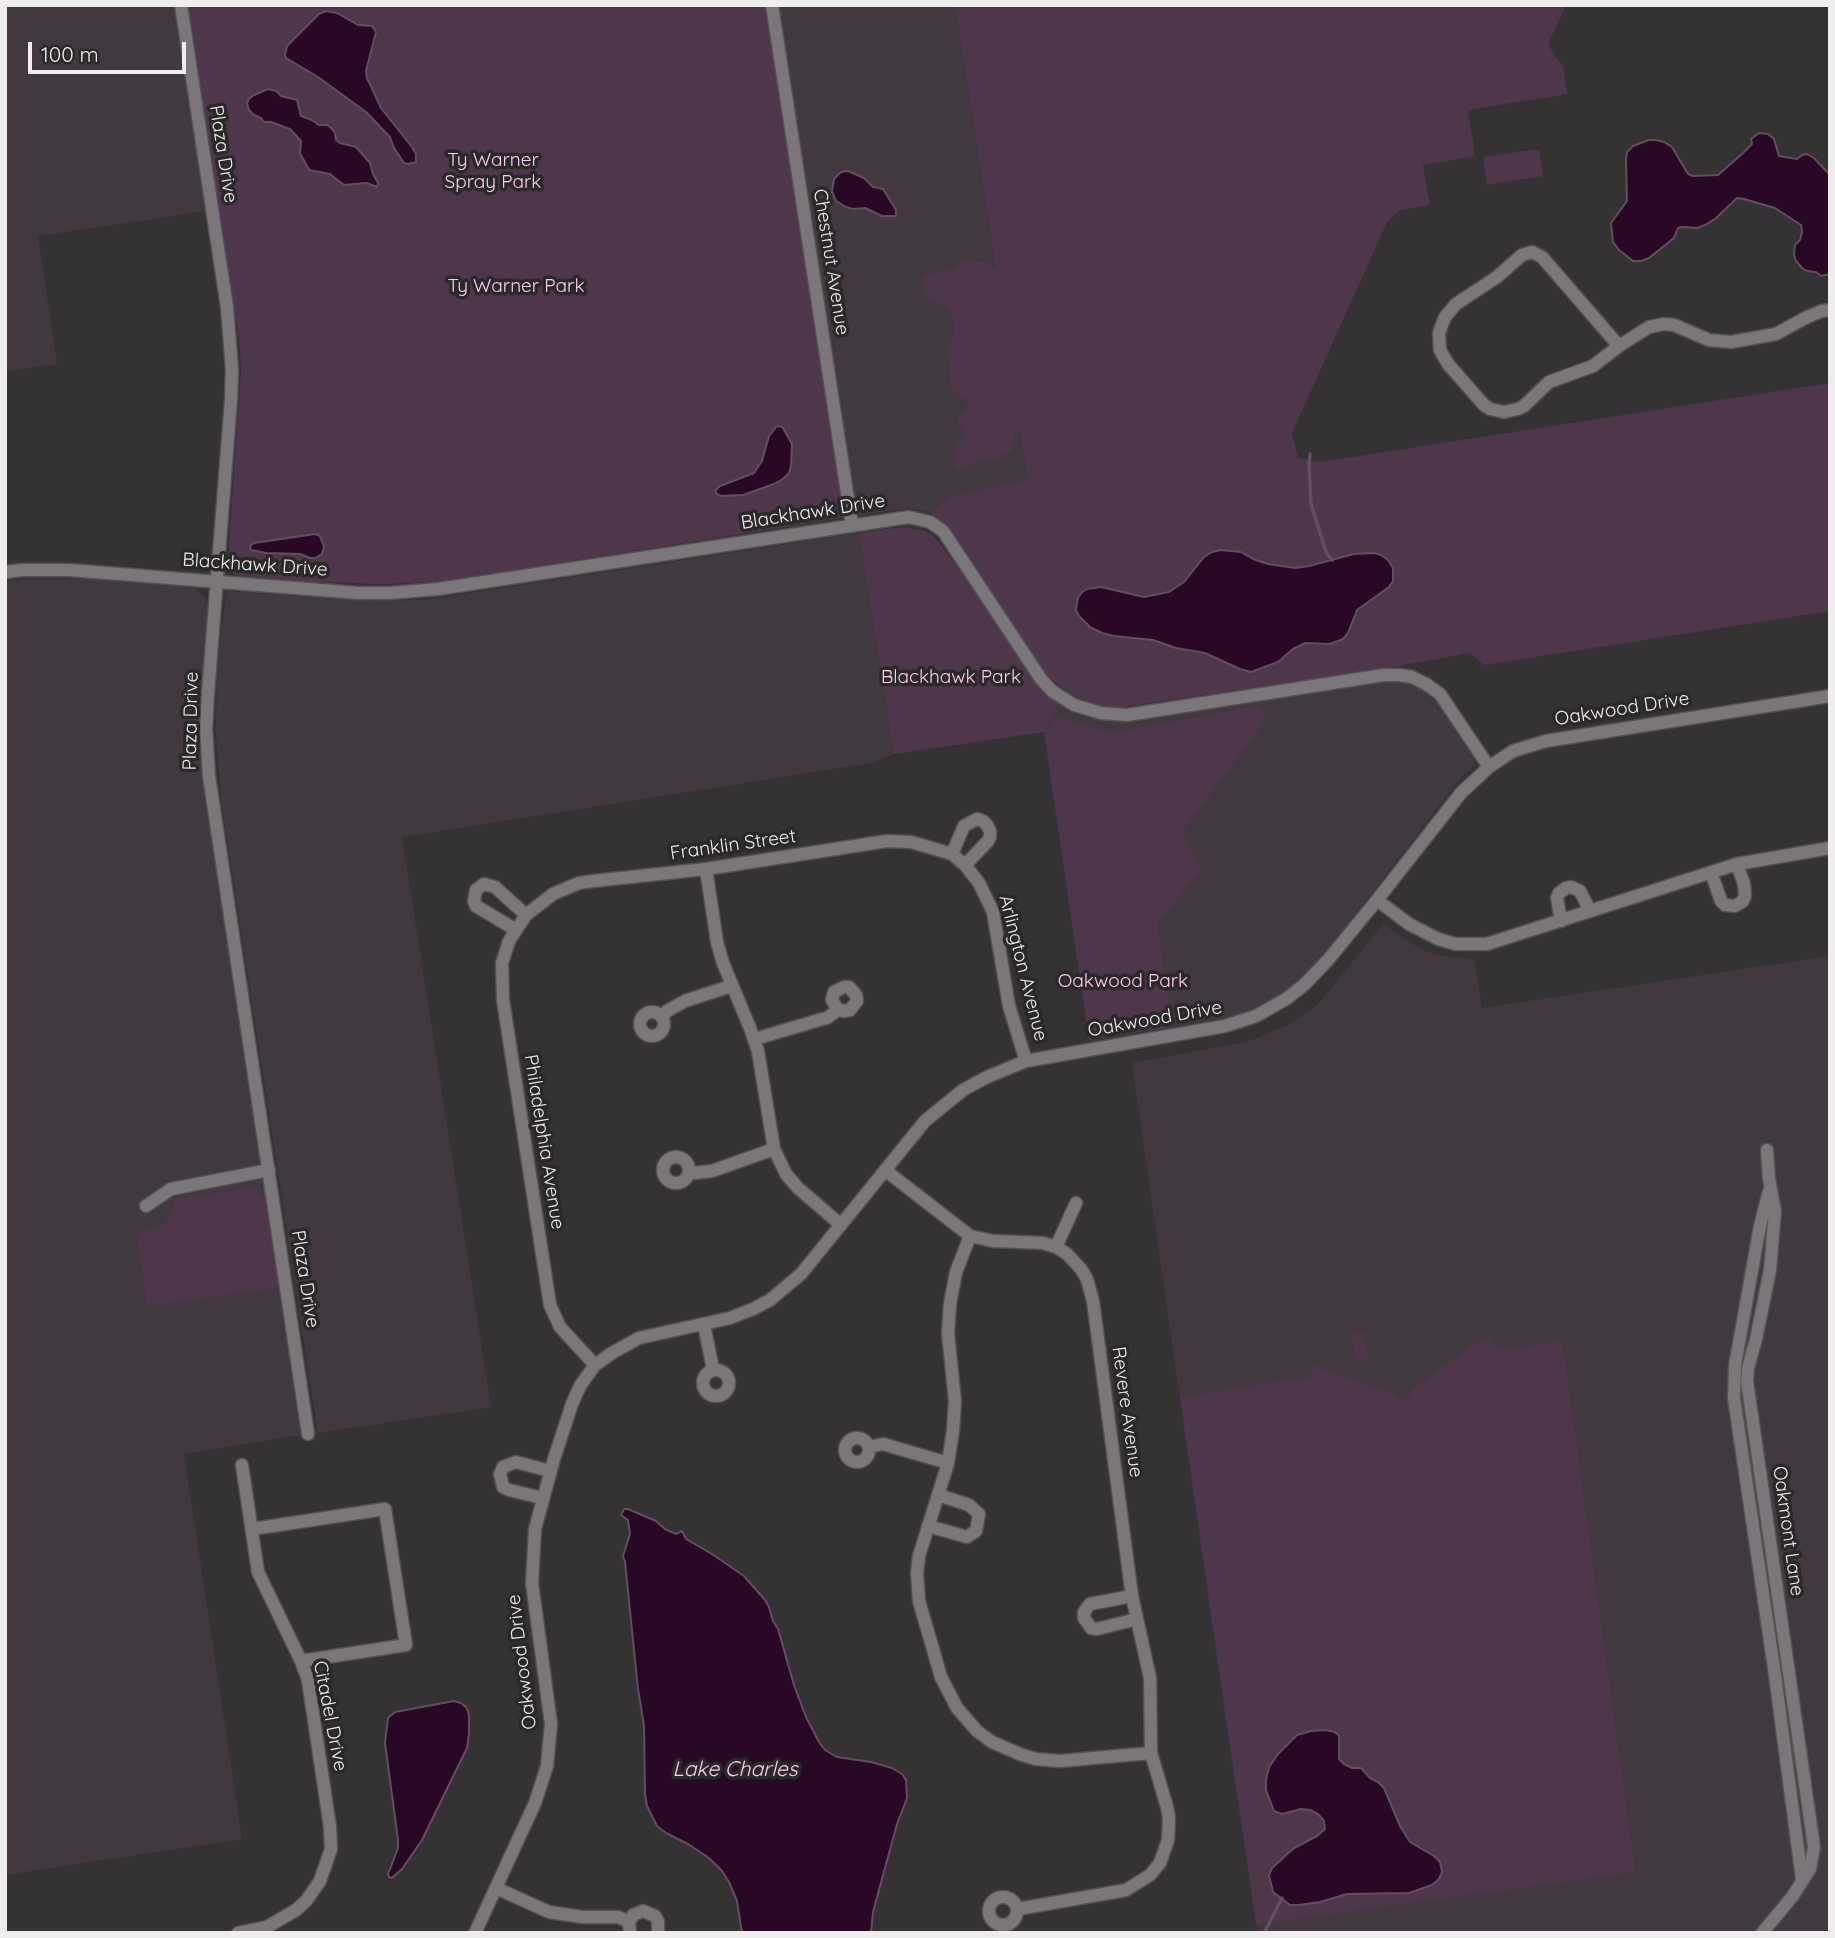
<!DOCTYPE html>
<html>
<head>
<meta charset="utf-8">
<style>
	body { margin:0 }
	#map { position:relative; width:1835px; height:1938px; overflow:hidden; background:#353234; font-family:Quicksand,sans-serif }
	canvas { display:block }
	.frame { position:absolute; inset:0; border:7px solid #efedee; pointer-events:none }
	.scale { position:absolute; left:28px; top:42px; width:158px; height:32px; box-sizing:border-box; border:4px solid #efedee; border-top:0; padding-left:9px; font-size:21px; line-height:24px; white-space:nowrap; color:#efedee; -webkit-text-stroke:5px #2b282a; paint-order:stroke }
</style>
</head>
<body>
<div id="map">
<canvas width="1835" height="1938"></canvas>
<div class="frame"></div>
<div class="scale">100 m</div>
</div>
<script>
const c = document.querySelector('canvas').getContext('2d');
c.lineJoin = 'round';
function paint(path, color) {
  c.fillStyle = color;
  c.fill(path, 'evenodd');
}
function toPath(rows) {
  const path = new Path2D();
  for (const r of rows) {
    if (r.length === 3) {
      path.moveTo(r[0] + r[2], r[1]);
      path.arc(r[0], r[1], r[2], 0, 2 * Math.PI);
      continue;
    }
    path.moveTo(r[0], r[1]);
    for (let i = 2; i < r.length; i += 2) path.lineTo(r[i], r[i + 1]);
  }
  return path;
}
function strokePath(path, color, width, dash) {
  c.strokeStyle = color;
  c.lineWidth = width;
  c.lineCap = dash ? 'butt' : 'round';
  c.setLineDash(dash || []);
  c.stroke(path);
}
function write(font, color, halo, rows, align = 'center') {
  c.font = font + ' Quicksand,sans-serif';
  c.lineWidth = 7;
  c.setLineDash([]);
  c.textBaseline = 'middle';
  c.strokeStyle = halo;
  c.fillStyle = color;
  for (const [text, x, y, turn = 0] of rows) {
    c.save();
    c.translate(x, y);
    c.rotate((+turn || 0) * Math.PI / 180);
    c.textAlign = isNaN(turn) ? turn : align;
    if (halo) c.strokeText(text, 0, 0);
    c.fillText(text, 0, 0);
    c.restore();
  }
}
paint(toPath([
	[5,5,188,5,220,209,38,236,57,364,5,371],
	[765,5,955,5,1028,481,949,497,931,513,909,508,827,520,831,518,841,500],
	[859,533,894,754,871,763,402,837,491,1407,318,1433,222,805,216,733,217,667,227,591,371,601,426,600],
	[32,579,92,579,194,588,205,597,208,609,199,744,301,1435,184,1454,242,1839,5,1875,5,581],
	[1388,680,1402,681,1415,686,1430,695,1444,709,1475,757,1474,766,1461,777,1313,969,1299,983,1264,1005,1239,1015,1173,1027,1157,922,1044,732,1058,703,1075,713,1091,718,1111,721,1131,721],
	[1383,924,1409,942,1427,952,1443,956,1474,959,1482,1008,1830,956,1830,1933,1258,1933,1225,1715,1132,1063,1247,1042,1289,1025,1307,1013,1321,1001]
]), '#423940');
paint(toPath([
	[188,5,765,5,841,500,835,515,822,521,444,581,383,584,312,582,242,577,232,573,228,562,241,372,240,344],
	[955,5,1566,5,1549,42,1550,48,1563,67,1567,94,1468,110,1475,156,1423,165,1430,205,1400,210,1387,222,1292,433,1298,458,1320,462,1830,383,1830,611,1484,665,1470,653,1393,667,1115,708,1095,704,1076,697,1061,687,1048,676,1036,660,947,525,931,513,949,497,1028,480,1020,431,1015,433,1012,450,999,458,976,461,963,469,959,470,956,467,956,454,954,445,955,441,963,439,966,435,958,421,958,417,969,408,964,399,953,390,950,378,948,348,955,332,954,323,951,313,943,305,926,297,924,291,923,282,926,275,953,269,963,261,985,262,996,270],
	[1539,149,1543,176,1487,185,1483,157],
	[902,527,922,530,932,535,941,545,976,591,1030,675,1058,703,1046,729,1057,717,1112,733,1258,706,1267,719,1182,832,1202,870,1157,922,1173,1027,1089,1040,1044,732,894,754,859,533],
	[255,1188,266,1201,279,1287,147,1306,138,1238,143,1231,155,1230,164,1224,171,1215,176,1199],
	[1364,1333,1368,1360,1360,1362,1356,1358,1352,1335],
	[1491,1336,1498,1350,1562,1341,1635,1872,1256,1924,1180,1397,1312,1377,1311,1367,1315,1366,1394,1394,1399,1399,1404,1400,1408,1398,1412,1390,1485,1337]
]), '#4f374b');
const water = toPath([
	[326,11,337,13,358,25,372,26,376,32,366,71,367,78,381,108,412,147,416,154,416,162,408,164,404,163,394,148,390,137,366,112,318,77,286,58,285,55,287,46,319,14,326,11],
	[268,89,276,91,281,96,297,100,301,116,312,120,319,125,327,125,331,128,335,133,336,140,340,143,356,147,370,163,373,174,378,183,377,187,367,183,344,185,330,174,309,170,300,153,301,141,290,129,271,122,264,122,261,118,254,115,249,110,247,103,249,99,254,95,268,89],
	[1759,133,1768,134,1774,139,1779,156,1797,159,1802,155,1807,154,1814,158,1830,175,1830,274,1821,276,1816,272,1807,271,1802,268,1796,261,1794,255,1795,245,1800,240,1802,232,1801,225,1775,208,1744,199,1737,198,1715,219,1705,225,1697,228,1682,227,1678,228,1674,238,1649,258,1641,261,1633,261,1619,250,1613,242,1611,223,1627,201,1626,159,1627,152,1633,146,1649,140,1656,140,1664,142,1672,147,1688,174,1693,176,1718,175,1742,154,1752,144,1751,139,1759,133],
	[848,171,864,178,873,187,883,189,896,210,896,216,882,216,865,208,853,209,846,207,836,201,832,191,834,179,841,172,848,171],
	[780,426,783,428,792,444,791,466,789,473,783,479,774,484,743,495,721,496,717,494,715,491,720,486,754,473,762,461,769,436,776,427,780,426],
	[315,534,320,536,324,547,322,554,315,558,310,558,300,554,266,553,251,550,250,546,254,543,315,534],
	[1221,550,1241,552,1253,559,1268,564,1295,568,1309,566,1354,554,1374,553,1381,555,1388,560,1393,568,1393,581,1389,587,1357,610,1348,633,1343,639,1330,644,1305,643,1293,649,1278,662,1251,672,1240,669,1205,653,1176,648,1153,640,1114,636,1102,633,1090,627,1079,616,1076,610,1078,598,1082,592,1087,589,1101,587,1144,597,1169,592,1184,582,1204,557,1212,552,1221,550],
	[624,1509,628,1509,656,1521,665,1529,676,1534,682,1531,686,1539,712,1554,744,1576,765,1600,769,1607,773,1621,778,1629,794,1685,806,1717,819,1742,825,1750,837,1757,871,1762,892,1768,902,1774,906,1780,907,1798,897,1824,873,1912,871,1933,742,1933,737,1901,729,1882,722,1871,709,1858,688,1844,666,1833,657,1826,647,1806,645,1794,644,1726,638,1689,625,1562,623,1556,630,1534,628,1520,621,1515,624,1509],
	[454,1701,461,1703,466,1707,469,1714,469,1734,467,1748,422,1840,402,1869,392,1878,389,1877,388,1874,398,1848,398,1840,385,1743,388,1718,395,1712,454,1701],
	[1325,1730,1335,1732,1339,1736,1339,1759,1344,1764,1352,1768,1361,1768,1370,1778,1378,1782,1384,1788,1400,1826,1410,1842,1434,1856,1440,1862,1442,1872,1439,1879,1432,1885,1409,1893,1347,1894,1320,1902,1299,1905,1290,1905,1273,1892,1269,1875,1272,1868,1294,1848,1317,1836,1325,1829,1324,1821,1318,1814,1310,1810,1301,1809,1282,1814,1274,1811,1266,1790,1266,1780,1269,1767,1278,1754,1297,1735,1311,1731,1325,1730]
]);
paint(water, '#290825');
strokePath(water, '#644d61', 2);
strokePath(toPath([
	[1310,454,1309,465,1311,504,1326,552,1332,560],
	[1264,1933,1282,1898]
]), '#644d61', 3.5);
const minor = toPath([
	[181,5,227,307,232,370,231,400,208,693,206,729,209,776,308,1434],
	[772,5,852,525],
	[1619,346,1542,257,1532,252,1522,255,1497,277,1456,304,1445,317,1439,333,1440,350,1448,364,1484,405,1490,409,1504,412,1518,409,1524,406,1549,382,1593,366,1619,346,1649,327,1664,324,1674,325,1709,340,1731,342,1776,334,1807,317,1822,311,1830,310],
	[5,572,22,570,69,570,358,593,390,593,438,589,909,517,930,522,943,531,1041,679,1052,691,1074,705,1101,713,1127,715,1384,675,1399,675,1412,677,1426,684,1440,694,1489,767],
	[952,854,964,826,977,819,983,821,987,825,990,831,990,837,988,841,965,865],
	[706,869,717,942,723,963,750,1028,758,1051,774,1149,786,1174,798,1188,841,1225],
	[1711,872,1721,901,1725,905,1735,906,1743,901,1745,896,1744,884,1737,864],
	[1377,900,1409,924,1438,939,1455,944,1487,944,1737,864,1830,848],
	[1561,921,1557,898,1559,893,1566,888,1571,887,1580,891,1590,911],
	[516,930,476,906,474,901,476,890,484,884,495,887,526,915],
	[652,1024,12],
	[662,1017,667,1011,685,1001,731,986],
	[755,1039,819,1020,827,1018,838,1010,844,1011,850,1010,857,1001,856,995,849,987,844,987,834,992,832,1000,838,1010],
	[676,1170,13],
	[885,1170,970,1236,993,1241,1043,1243,1056,1247,1067,1254,1081,1269,1087,1279,1093,1301,1132,1596,1150,1678,1151,1753,1167,1807,1169,1818,1168,1840,1160,1863,1150,1875,1126,1890,1018,1909],
	[689,1172,694,1173,712,1171,774,1149],
	[1769,1191,1760,1226,1735,1365,1734,1398,1774,1668,1802,1879],
	[146,1206,171,1189,269,1170],
	[970,1236,956,1272,950,1304,948,1333,955,1401,953,1431,948,1463,919,1556,917,1573,919,1601,941,1677,957,1708,977,1731,992,1742,1022,1755,1036,1759,1060,1761,1151,1753],
	[1056,1247,1076,1203],
	[704,1325,713,1369],
	[595,1365,560,1327,550,1305,503,1000,502,963,509,941,526,915,553,894,579,883,593,881,706,869,887,841,911,842,952,854,965,865,979,883,993,912,1009,1006,1026,1061],
	[716,1383,13],
	[857,1450,12],
	[869,1447,883,1444,948,1463],
	[542,1498,509,1490,503,1487,500,1474,503,1467,516,1462,550,1471],
	[928,1526,967,1537,976,1531,979,1514,969,1505,938,1495],
	[252,1529,385,1509,406,1645,301,1661],
	[1132,1596,1090,1604,1084,1612,1084,1618,1091,1628,1097,1629,1137,1619],
	[496,1888,549,1912,582,1917,618,1917,629,1922],
	[1003,1911,14],
	[238,1933,267,1927,296,1910,306,1901,320,1881,331,1849,330,1827,308,1680,301,1661,258,1572,242,1465],
	[475,1933,535,1803,547,1766,551,1724,532,1583,535,1529,554,1459,572,1404,580,1386,595,1365,612,1353,639,1338,730,1318,753,1309,770,1300,801,1274,925,1121,963,1090,987,1077,1026,1061,1225,1026,1256,1016,1286,999,1304,985,1328,960,1377,900,1461,793,1489,767,1513,751,1546,741,1830,696],
	[630,1933,629,1922,633,1915,643,1911,655,1916,658,1921,658,1933],
	[1762,1933,1792,1897,1810,1869,1814,1847,1747,1381,1748,1368,1756,1339,1770,1270,1775,1211,1769,1179,1767,1150]
]);
strokePath(minor, '#535053', 15);
strokePath(minor, '#7a7679', 12);
write('19px', '#efedee', '#2b282a', [
	["Plaza Drive",223,154,81],
	["Chestnut Avenue",831,262,81],
	["Blackhawk Drive",813,512,-9],
	["Blackhawk Drive",255,565,4],
	["Oakwood Drive",1622,709,-9],
	["Plaza Drive",191,721,-89],
	["Franklin Street",733,845,-8],
	["Arlington Avenue",1023,968,76],
	["Oakwood Drive",1155,1019,-10],
	["Philadelphia Avenue",544,1142,81],
	["Plaza Drive",305,1279,81],
	["Revere Avenue",1127,1412,82],
	["Oakmont Lane",1788,1531,82],
	["Oakwood Drive",522,1662,-97],
	["Citadel Drive",330,1716,79]
]);
write('19px', '#fecaf4', '#2b282a', [
	["Ty Warner",493,160],
	["Spray Park",493,182],
	["Ty Warner Park",516,286],
	["Blackhawk Park",951,677],
	["Oakwood Park",1123,981]
]);
write('italic 21px', '#fecaf4', '#2b282a', [
	["Lake Charles",735,1770]
]);
</script>
</body>
</html>
